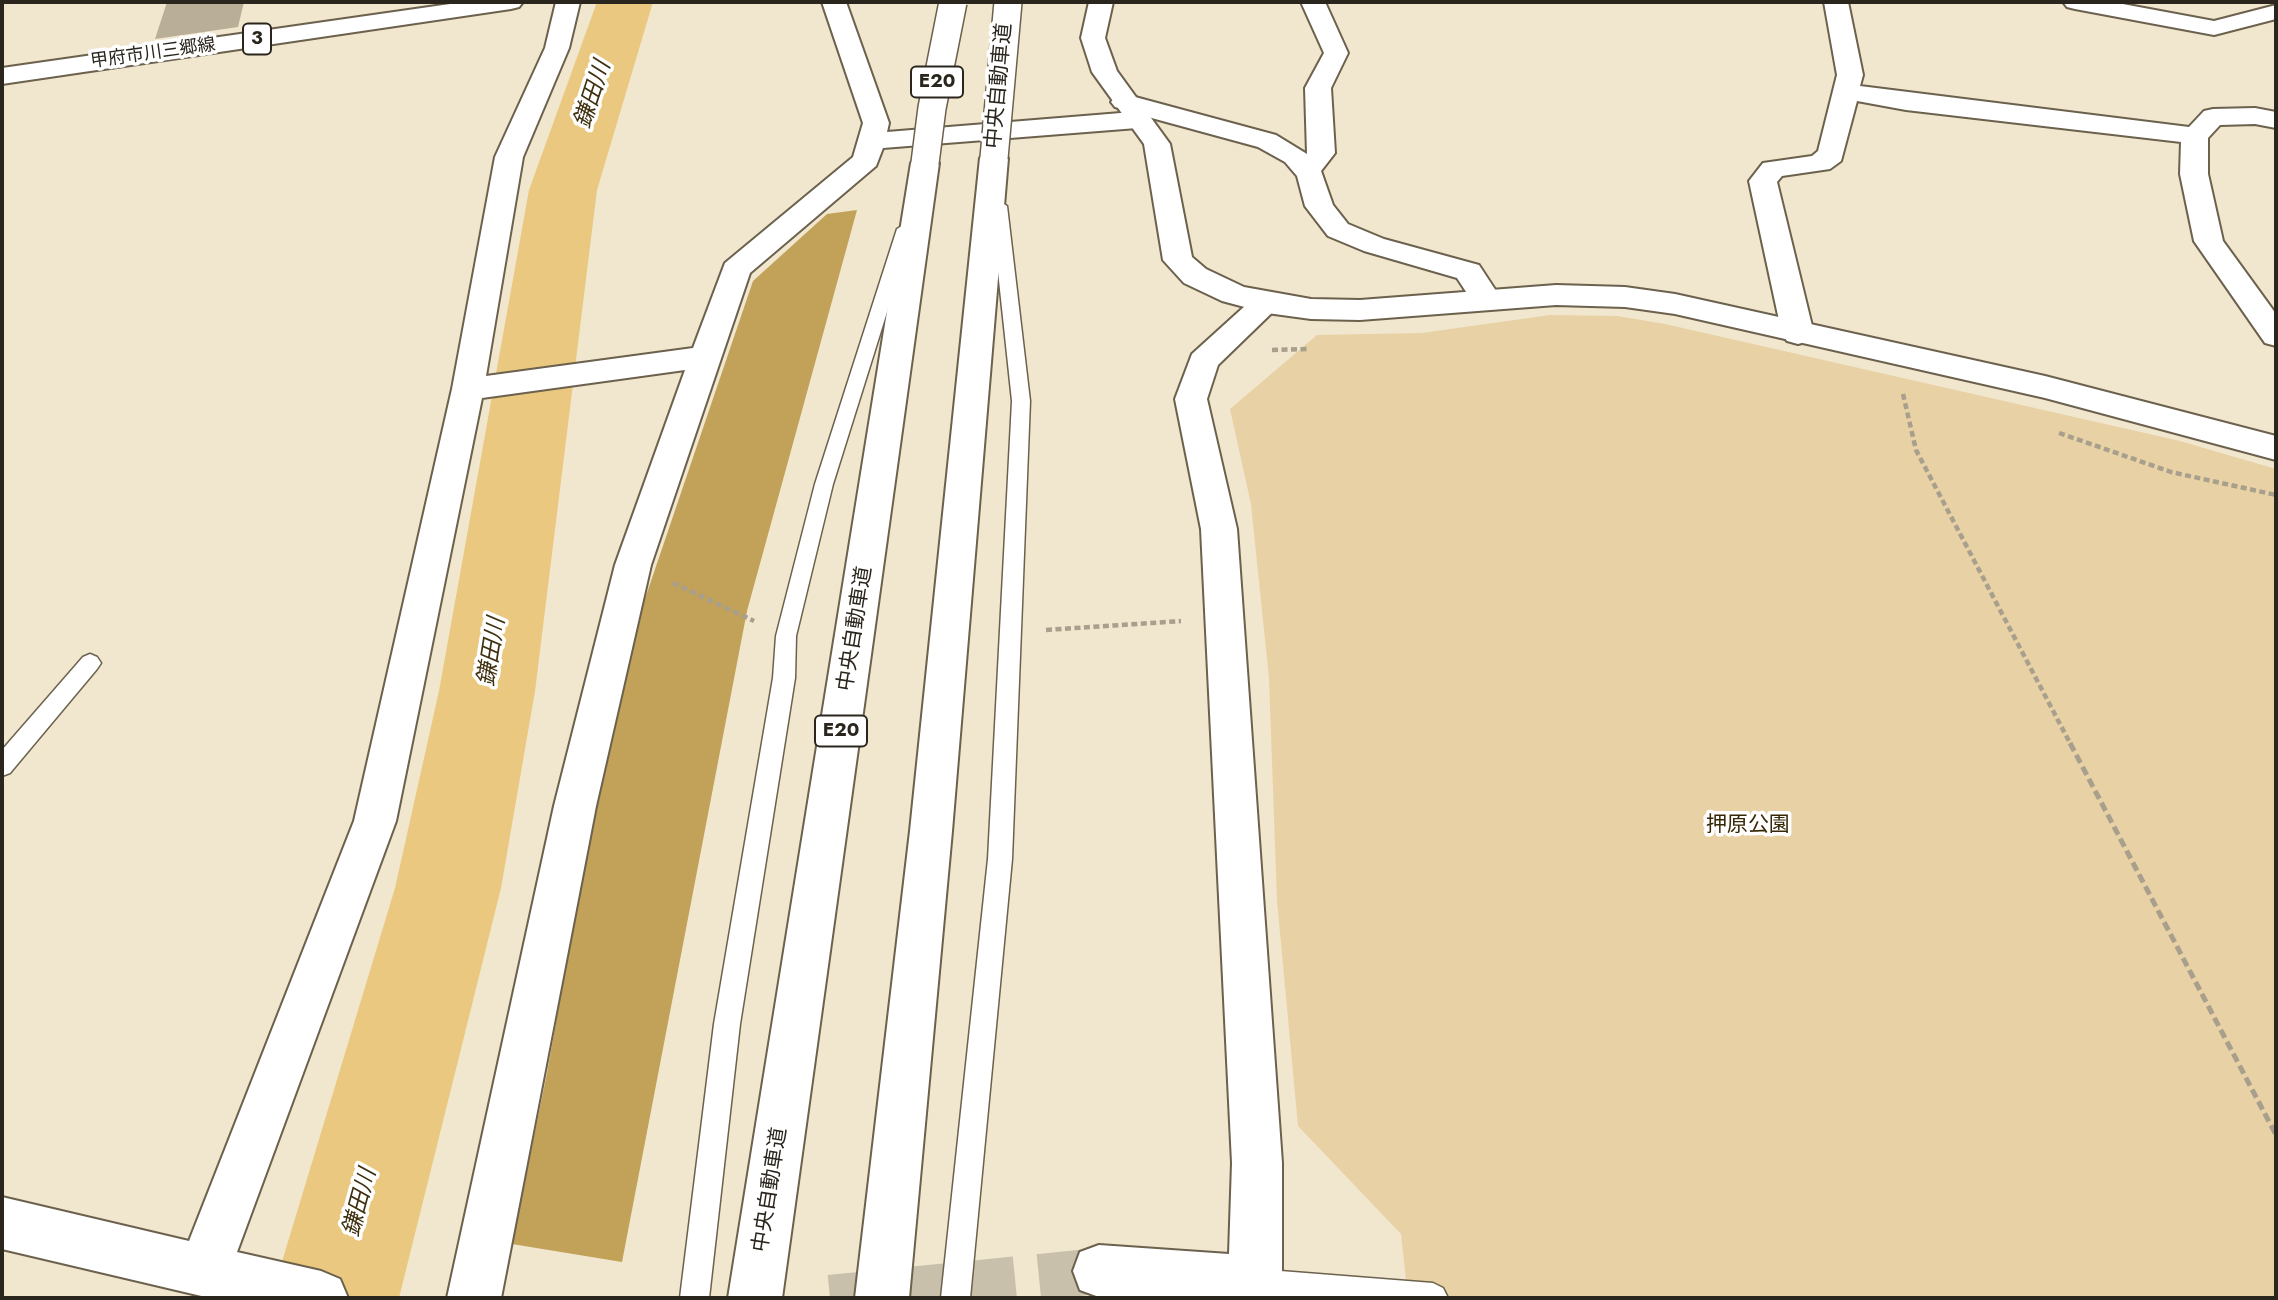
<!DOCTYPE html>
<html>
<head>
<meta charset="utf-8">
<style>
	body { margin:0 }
	#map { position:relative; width:2278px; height:1300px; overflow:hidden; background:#f1e6ce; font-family:Jost,sans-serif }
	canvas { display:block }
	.frame { position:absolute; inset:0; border:4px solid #2a261d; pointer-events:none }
</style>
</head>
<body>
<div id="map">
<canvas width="2278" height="1300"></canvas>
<div class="frame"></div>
</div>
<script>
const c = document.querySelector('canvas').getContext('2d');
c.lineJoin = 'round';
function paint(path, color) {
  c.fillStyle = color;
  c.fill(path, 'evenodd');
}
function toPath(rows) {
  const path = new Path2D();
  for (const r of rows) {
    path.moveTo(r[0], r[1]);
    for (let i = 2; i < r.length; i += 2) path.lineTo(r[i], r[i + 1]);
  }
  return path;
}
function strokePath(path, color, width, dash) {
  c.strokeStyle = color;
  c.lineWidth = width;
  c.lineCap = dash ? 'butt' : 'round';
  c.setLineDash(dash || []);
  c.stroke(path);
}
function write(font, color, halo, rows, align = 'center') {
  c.font = font + ' Jost,"Noto Sans JP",sans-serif';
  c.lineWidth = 7;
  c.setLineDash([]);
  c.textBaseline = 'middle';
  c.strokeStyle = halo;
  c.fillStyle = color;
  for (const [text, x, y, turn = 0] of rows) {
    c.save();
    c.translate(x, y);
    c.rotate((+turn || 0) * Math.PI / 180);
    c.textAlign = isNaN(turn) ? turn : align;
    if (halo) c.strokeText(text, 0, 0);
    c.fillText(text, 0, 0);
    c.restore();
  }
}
paint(toPath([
	[1550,315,1617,316,1665,324,2180,441,2276,469,2276,1298,1408,1298,1401,1234,1298,1126,1277,900,1269,678,1251,504,1230,409,1317,335,1422,333]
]), '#e8d1a4');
paint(toPath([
	[857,210,747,611,622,1262,512,1244,547,1073,616,684,753,281,827,214]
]), '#c2a159');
paint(toPath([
	[597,2,653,2,597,190,535,691,501,888,399,1298,271,1298,395,888,439,691,529,190,597,2]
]), '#eac87f');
paint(toPath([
	[167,2,244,2,238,27,155,39]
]), '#b9ae98');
strokePath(toPath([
	[830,1298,1099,1271]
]), '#c9c0ab', 46, [46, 24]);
const service = toPath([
	[999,201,1007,206,1030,401,1012,859,970,1298,941,1298,988,859,1012,401,991,206,999,201],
	[905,224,913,229,833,484,796,636,795,678,740,1024,709,1298,680,1298,714,1024,773,678,776,636,815,484,897,229,905,224],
	[90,654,97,657,101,663,97,669,10,773,2,776,2,750,83,657,90,654],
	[1255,1269,1433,1283,1443,1288,1448,1298,1255,1297,1245,1293,1241,1283,1245,1273,1255,1269]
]);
const minor = toPath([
	[556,2,580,2,569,48,523,157,486,376,693,348,725,263,853,157,863,123,822,2,846,2,889,123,887,132,1133,112,1115,107,1111,102,1115,97,1124,94,1276,135,1307,154,1305,88,1324,53,1301,2,1325,2,1348,53,1331,88,1335,153,1321,171,1333,205,1348,224,1384,239,1479,265,1502,300,1498,307,1487,310,1476,307,1457,278,1364,251,1328,236,1305,206,1297,176,1285,162,1258,147,1148,117,1150,120,1146,126,1137,128,883,148,876,166,750,273,651,565,596,806,501,1298,447,1298,554,806,615,565,685,370,482,398,396,821,237,1252,321,1271,340,1279,348,1298,210,1298,2,1249,2,1197,189,1241,354,821,452,389,495,157,545,48,556,2],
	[1824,2,1848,2,1863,75,1860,86,2189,127,2204,111,2213,109,2255,108,2276,112,2276,128,2255,124,2220,125,2208,138,2208,174,2223,241,2276,314,2276,346,2265,343,2194,241,2180,174,2181,142,1906,110,1857,101,1841,161,1830,169,1782,176,1777,182,1814,334,1809,341,1798,344,1787,341,1782,334,1749,181,1763,163,1812,156,1818,151,1837,75,1824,2],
	[2063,2,2112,2,2214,21,2276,5,2276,19,2214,35,2075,9,2067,7,2063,2],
	[1267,293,1278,296,1282,303,1218,365,1207,399,1237,529,1282,1163,1282,1298,1099,1297,1080,1290,1073,1271,1080,1252,1099,1245,1229,1254,1232,1163,1201,529,1175,399,1192,354,1256,296,1267,293]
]);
const tertiary = toPath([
	[1089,2,1113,2,1105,38,1117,71,1170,144,1192,257,1206,269,1244,287,1311,299,1360,300,1556,285,1625,287,1675,294,2045,376,2276,436,2276,460,2045,398,1675,314,1625,307,1556,305,1360,320,1311,319,1267,313,1222,301,1184,283,1163,260,1144,144,1092,72,1081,38,1089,2]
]);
const primary = toPath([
	[464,2,523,2,519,7,511,9,2,84,2,68,464,2]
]);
const motorway = toPath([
	[994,150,1004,152,1008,158,952,831,909,1298,855,1298,910,831,980,158,984,152,994,150],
	[925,155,935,157,939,163,782,1298,728,1298,911,163,915,157,925,155]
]);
strokePath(service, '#6b614d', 3);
strokePath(minor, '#6b614d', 4);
strokePath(tertiary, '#6b614d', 4);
strokePath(primary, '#6b614d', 4);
strokePath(motorway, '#6b614d', 4);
strokePath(toPath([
	[1272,350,1309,349],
	[1903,394,1916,450,2071,745],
	[2059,433,2171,472,2276,495],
	[673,583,754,621],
	[1046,630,1181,621]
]), '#a89f8d', 4.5, [6, 3.5]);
strokePath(toPath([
	[2070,743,2276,1135]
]), '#a89f8d', 5, [9, 4.5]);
paint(service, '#fff');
paint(minor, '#fff');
paint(tertiary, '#fff');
paint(primary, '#fff');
paint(motorway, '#fff');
const motorwayBridge = toPath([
	[994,158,1008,2],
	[925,163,932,108,953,2]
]);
strokePath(motorwayBridge, '#6b614d', 30, []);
strokePath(motorwayBridge, '#fff', 27);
write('18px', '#2a261d', '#fff', [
	["甲府市川三郷線",153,54,-8]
]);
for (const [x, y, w] of [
	[257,39,28],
	[937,82,52],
	[841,731,52]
]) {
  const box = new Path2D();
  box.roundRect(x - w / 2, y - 15.5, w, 31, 5);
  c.fillStyle = '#fff';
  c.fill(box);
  strokePath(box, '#2a261d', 2);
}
write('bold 19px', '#2a261d', null, [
	["3",257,39],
	["E20",937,82],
	["E20",841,731]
]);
write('21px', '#2a261d', '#fff', [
	["中央自動車道",1000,86,-85],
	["中央自動車道",856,629,-81],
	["中央自動車道",771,1190,-81]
]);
write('21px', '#362807', '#fff', [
	["押原公園",1748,826]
]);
write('italic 23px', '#3f3010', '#fff', [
	["鎌田川",594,95,-72],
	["鎌田川",493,652,-81],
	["鎌田川",361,1203,-75]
]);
</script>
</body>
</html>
